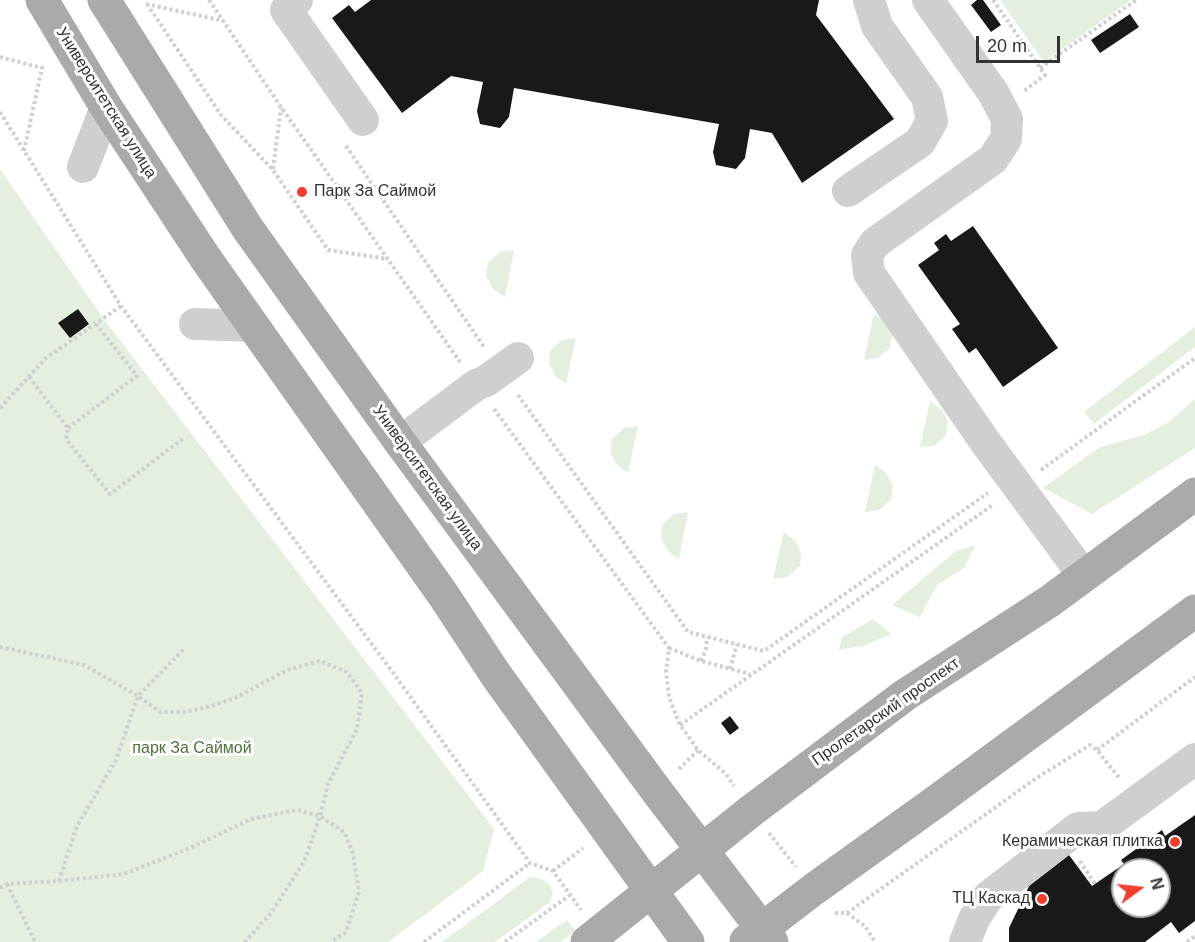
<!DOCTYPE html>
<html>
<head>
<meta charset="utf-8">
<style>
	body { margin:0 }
	#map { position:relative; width:1195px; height:942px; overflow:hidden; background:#fff; font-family:Arial,sans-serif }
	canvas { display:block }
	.north { position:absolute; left:1111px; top:858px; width:60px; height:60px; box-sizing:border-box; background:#fff; border:2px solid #adadad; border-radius:50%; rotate:75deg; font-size:16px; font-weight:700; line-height:24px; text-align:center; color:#323232 }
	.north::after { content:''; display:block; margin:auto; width:21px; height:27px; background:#ee3f2f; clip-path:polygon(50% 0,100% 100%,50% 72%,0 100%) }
	.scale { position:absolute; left:976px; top:36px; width:84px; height:27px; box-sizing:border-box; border:3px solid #323232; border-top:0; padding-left:8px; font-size:18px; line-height:21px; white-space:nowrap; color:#323232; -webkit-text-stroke:4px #fff; paint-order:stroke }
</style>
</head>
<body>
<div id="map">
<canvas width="1195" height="942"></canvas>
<div class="north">N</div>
<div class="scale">20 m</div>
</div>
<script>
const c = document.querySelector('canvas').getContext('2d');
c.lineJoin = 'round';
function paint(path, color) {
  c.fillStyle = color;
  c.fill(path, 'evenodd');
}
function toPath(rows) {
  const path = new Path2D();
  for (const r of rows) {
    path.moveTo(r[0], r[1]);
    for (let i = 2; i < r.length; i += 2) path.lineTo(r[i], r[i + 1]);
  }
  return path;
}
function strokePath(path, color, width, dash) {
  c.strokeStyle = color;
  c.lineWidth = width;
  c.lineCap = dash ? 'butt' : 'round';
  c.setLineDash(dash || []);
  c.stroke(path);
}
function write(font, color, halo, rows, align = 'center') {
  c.font = font + ' Arial,sans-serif';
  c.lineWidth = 6;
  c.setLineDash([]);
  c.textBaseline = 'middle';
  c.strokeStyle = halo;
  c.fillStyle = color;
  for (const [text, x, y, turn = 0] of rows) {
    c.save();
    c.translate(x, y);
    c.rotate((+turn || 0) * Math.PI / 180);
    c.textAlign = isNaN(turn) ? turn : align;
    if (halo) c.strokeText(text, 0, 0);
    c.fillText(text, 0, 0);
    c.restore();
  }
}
paint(toPath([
	[1000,0,1131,0,1044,62],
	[0,169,103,318,494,829,483,871,388,942,0,942],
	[514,250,505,297,493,289,486,276,488,263,500,252],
	[874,313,885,321,892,334,890,348,878,358,864,360],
	[1195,327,1195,347,1094,424,1084,412],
	[576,338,566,384,556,377,549,364,550,351,562,340],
	[1195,399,1195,448,1092,514,1043,488,1100,447,1144,435,1169,422],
	[930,401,941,409,948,422,946,435,934,446,920,447],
	[638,426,628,473,617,465,610,452,612,439,624,428],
	[875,465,886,473,893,486,891,500,879,510,865,512],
	[688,512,679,559,668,551,661,538,662,525,674,514],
	[784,532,795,540,801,553,800,566,787,577,773,579],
	[976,545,964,568,937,585,920,617,892,605,956,551],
	[873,619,891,634,864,646,839,650,842,637],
	[530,877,542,879,550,885,553,893,550,902,495,942,442,942],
	[567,920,576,931,560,942,536,942]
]), '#e5efe0');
paint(toPath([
	[371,0,819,0,816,15,894,119,802,183,772,133,750,129,745,158,736,169,716,165,713,152,719,124,514,88,509,117,500,128,480,124,477,111,483,82,451,76,402,113,332,18,349,5,355,12],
	[977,0,983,0,1001,25,991,32,971,5],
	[1130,14,1139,27,1100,53,1091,40],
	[973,226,1058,348,1003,387,976,348,969,353,952,329,960,324,918,265,939,250,934,243,946,234,951,241],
	[78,309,89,324,70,338,58,323],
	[730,716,739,728,730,735,721,723],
	[1195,815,1195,921,1179,933,1171,922,1145,942,1009,942,1009,928,1029,886,1069,855,1092,886,1124,864,1121,860,1162,830,1165,836],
	[1123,870,1159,870,1159,906,1123,906]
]), '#191919');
strokePath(toPath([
	[209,0,281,107,460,362],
	[993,0,1045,75,1024,91],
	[146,4,224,21],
	[147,4,221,115,273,170,328,250,388,259],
	[0,57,42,68],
	[1040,68,1136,0],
	[0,112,121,306,391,670,530,863,553,871,581,910],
	[346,146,484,347],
	[24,151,42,68,45,66],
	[273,169,281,108],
	[29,377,68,428,66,439,110,494,184,438],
	[518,395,688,632,764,651,988,493],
	[0,408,46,358,121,306],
	[494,409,669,648,666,671,669,697,680,725,698,750,726,774,734,786],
	[68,428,137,376,95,323],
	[1041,470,1195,358],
	[0,647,84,665,138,696,160,712,185,712,212,706,237,697,287,670,319,661,347,672,362,693,357,729,328,784,320,816,304,862,271,913,245,942],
	[669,648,701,661,750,674],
	[701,661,706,649,707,637],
	[730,669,737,644],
	[680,725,994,504],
	[1097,750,1195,677],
	[679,769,698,750],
	[769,833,796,867],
	[1080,861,1095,884],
	[553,871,583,848],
	[59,881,77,826,116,760,138,696,185,648],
	[7,884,35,942],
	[0,888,7,884,59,881,124,874,190,848,251,819,297,810,320,816,344,832,353,853,359,892,346,932,331,942],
	[835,913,847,913,1038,777,1090,745,1097,750,1120,779],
	[847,913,865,926,875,942],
	[424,942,530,863],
	[505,942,570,895],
	[1187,942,1195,936]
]), '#cfcfcf', 4, [3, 3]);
strokePath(toPath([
	[297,0,286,10,363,120],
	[928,0,994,94,1007,119,1006,139,993,159,875,243,867,255,869,273,986,443,1084,576],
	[83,167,106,107],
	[848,191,920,142,932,121,927,97,877,26,869,0],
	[195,324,253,326],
	[400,442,476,385,486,381,518,358],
	[965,942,974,919,988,897,1078,828,1102,827,1195,759]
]), '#cfcfcf', 32);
strokePath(toPath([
	[42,0,106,107,206,259,444,596,496,675,688,942],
	[104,0,248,229,400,442,656,790,772,942],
	[746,941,814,889,934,803,1195,611],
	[587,942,751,811,905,695,1050,601,1195,494]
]), '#aaa', 33);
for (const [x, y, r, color] of [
	[302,192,6,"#ee3f2f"],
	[1175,842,6,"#ee3f2f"],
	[1042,899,6,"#ee3f2f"]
]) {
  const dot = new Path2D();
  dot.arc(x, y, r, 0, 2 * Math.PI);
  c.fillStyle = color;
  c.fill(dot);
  strokePath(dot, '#fff', 2);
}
write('16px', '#323232', '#fff', [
	["Университетская улица",106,103,58],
	["Университетская улица",427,478,54],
	["Пролетарский проспект",886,712,-35]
]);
write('16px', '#323232', '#fff', [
	["Парк За Саймой",314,192,"left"],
	["Керамическая плитка",1163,842],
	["ТЦ Каскад",1030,899]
], 'right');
write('16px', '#4c713c', '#fff', [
	["парк За Саймой",192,749]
]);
</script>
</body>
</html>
